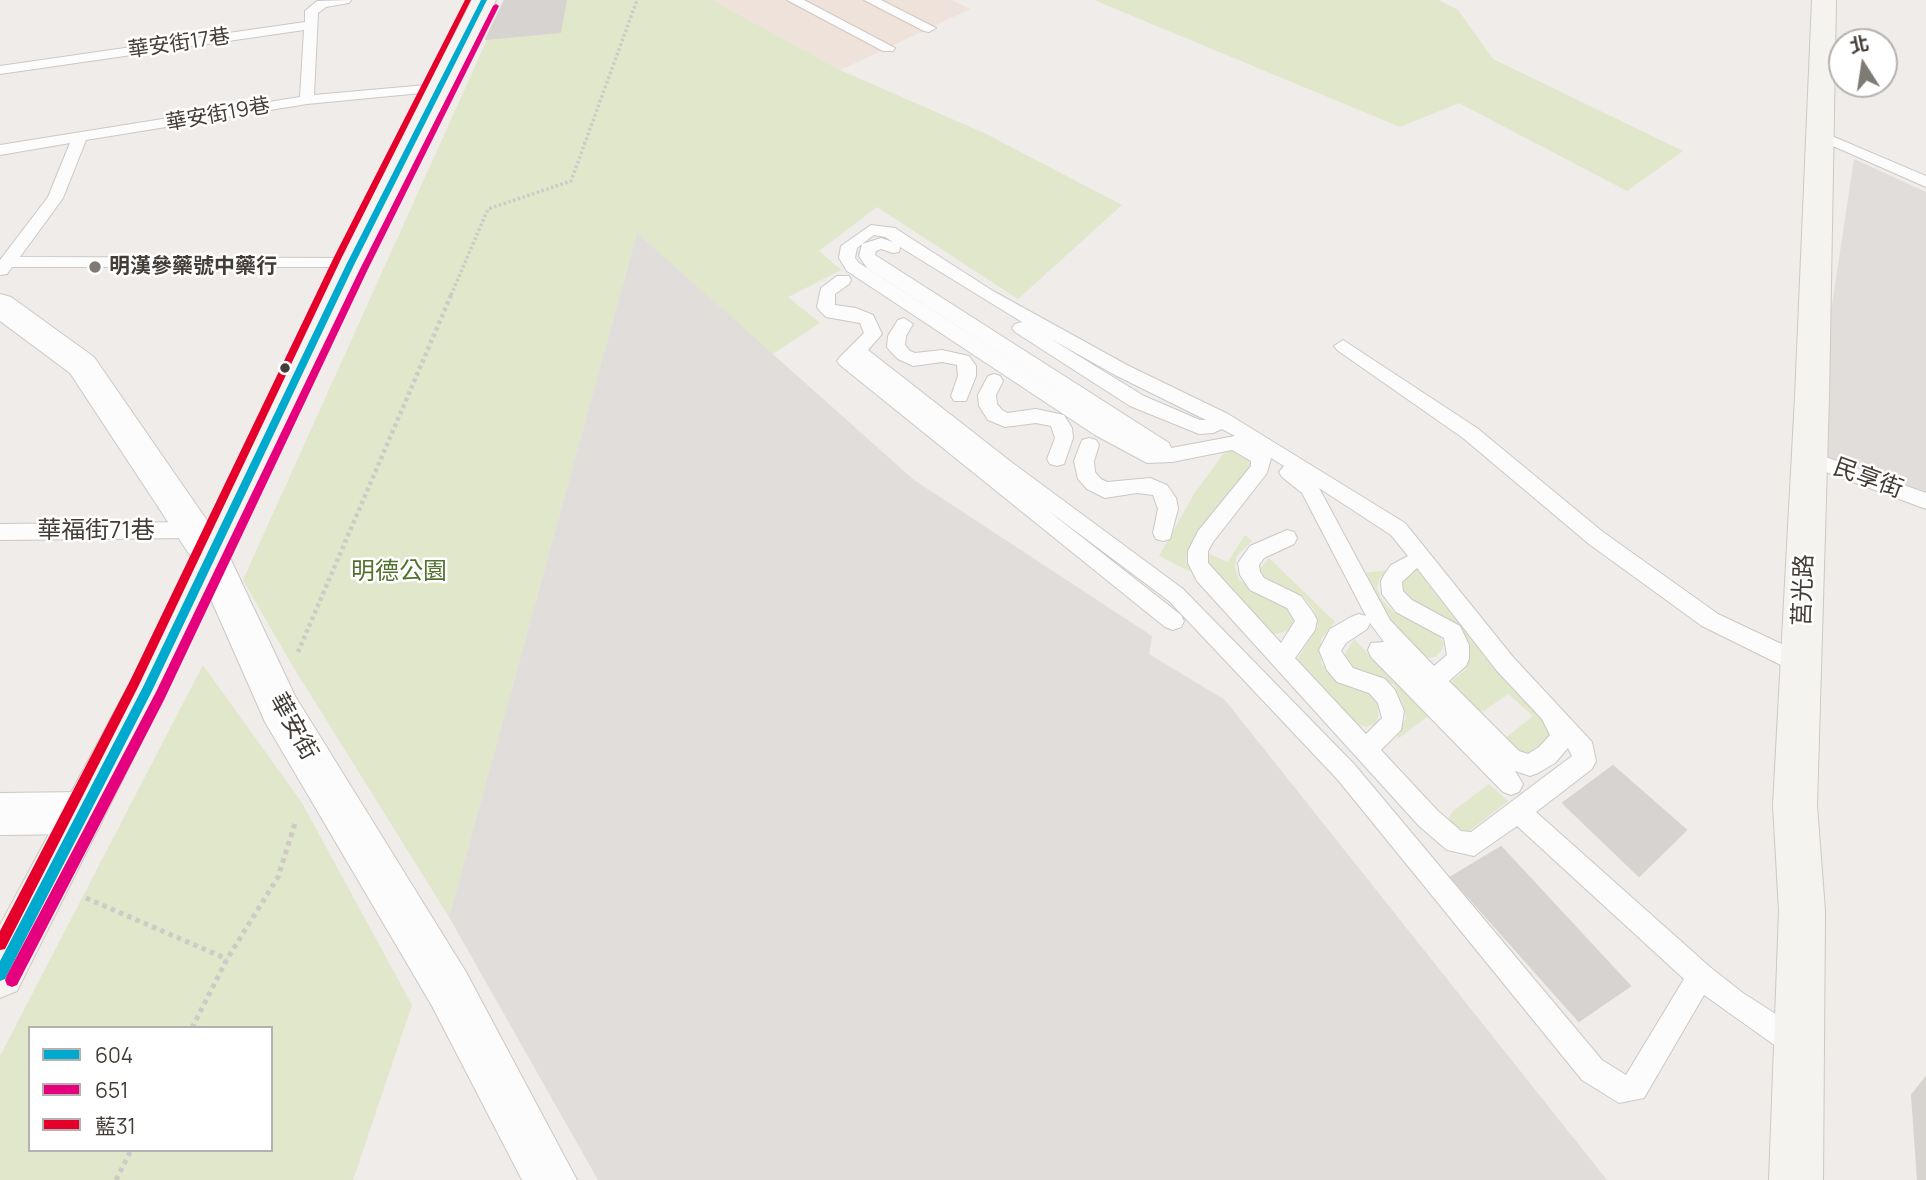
<!DOCTYPE html>
<html>
<head>
<meta charset="utf-8">
<style>
	body { margin:0 }
	#map { position:relative; width:1926px; height:1180px; overflow:hidden; background:#efece9; font-family:Manrope,"Noto Sans TC",sans-serif }
	canvas { display:block }
	.legend { position:absolute; left:28px; top:1026px; width:245px; height:126px; box-sizing:border-box; background:#fff; border:2px solid #b4b1af; margin:0; padding:9px 12px; list-style:none; font-size:21px; color:#443c36 }
	.legend li { display:flex; align-items:center; gap:14px; height:35px }
	.legend b { width:35px; border:2px solid #b4b1af }
	.north { position:absolute; left:1828px; top:28px; width:70px; height:70px; box-sizing:border-box; background:#fff; border:2px solid #b4b1af; border-radius:50%; rotate:348deg; font-size:19px; font-weight:700; line-height:28px; text-align:center; color:#443c36 }
	.north::after { content:''; display:block; margin:auto; width:24px; height:32px; background:#807a75; clip-path:polygon(50% 0,100% 100%,50% 72%,0 100%) }
</style>
</head>
<body>
<div id="map">
<canvas width="1926" height="1180"></canvas>
<ul class="legend">
<li><b style="height:9px;background:#00a9ce"></b>604</li>
<li><b style="height:9px;background:#e5007d"></b>651</li>
<li><b style="height:9px;background:#e4002b"></b>藍31</li>
</ul>
<div class="north">北</div>
</div>
<script>
const c = document.querySelector('canvas').getContext('2d');
c.lineJoin = 'round';
function paint(path, color) {
  c.fillStyle = color;
  c.fill(path, 'evenodd');
}
function toPath(rows) {
  const path = new Path2D();
  for (const r of rows) {
    path.moveTo(r[0], r[1]);
    for (let i = 2; i < r.length; i += 2) path.lineTo(r[i], r[i + 1]);
  }
  return path;
}
function strokePath(path, color, width, dash) {
  c.strokeStyle = color;
  c.lineWidth = width;
  c.lineCap = dash ? 'butt' : 'round';
  c.setLineDash(dash || []);
  c.stroke(path);
}
function write(font, color, halo, rows, align = 'center') {
  c.font = font + ' Manrope,"Noto Sans TC",sans-serif';
  c.lineWidth = 5;
  c.setLineDash([]);
  c.textBaseline = 'middle';
  c.strokeStyle = halo;
  c.fillStyle = color;
  for (const [text, x, y, turn = 0] of rows) {
    c.save();
    c.translate(x, y);
    c.rotate((+turn || 0) * Math.PI / 180);
    c.textAlign = isNaN(turn) ? turn : align;
    if (halo) c.strokeText(text, 0, 0);
    c.fillText(text, 0, 0);
    c.restore();
  }
}
paint(toPath([
	[713,0,951,0,970,9,840,70]
]), '#eee2da');
paint(toPath([
	[505,0,713,0,840,70,984,133,1122,205,1018,299,877,207,819,251,841,270,788,297,820,323,771,355,637,233,449,917,292,665,243,580],
	[1094,0,1438,0,1458,10,1493,59,1683,151,1627,191,1459,103,1400,127],
	[1234,451,1248,456,1251,467,1195,538,1187,552,1186,561,1191,572,1159,556,1194,494,1224,453],
	[1245,535,1252,541,1236,557,1235,567,1239,579,1249,587,1287,604,1294,613,1293,623,1287,631,1275,634,1263,629,1208,570,1207,553,1228,562],
	[1269,558,1335,622,1321,639,1321,663,1338,680,1373,696,1379,706,1377,723,1366,727,1355,723,1300,668,1298,658,1318,626,1315,612,1305,598,1262,576,1259,570],
	[1420,566,1548,720,1554,735,1540,747,1528,755,1518,754,1505,742,1507,737,1533,716,1508,694,1484,711,1478,711,1451,686,1453,680,1465,670,1469,649,1405,600,1400,583,1405,574],
	[1389,570,1380,578,1377,588,1381,598,1393,612,1439,634,1444,644,1442,650,1435,657,1427,658,1394,631,1363,573],
	[1354,639,1428,716,1399,738,1397,736,1406,718,1403,704,1394,685,1350,666,1343,657],
	[203,665,302,803,412,1005,353,1180,0,1180,0,1056],
	[30,1028,271,1028,271,1150,30,1150],
	[1489,784,1508,801,1469,831,1455,829,1450,824,1449,817,1453,811]
]), '#e1e7cb');
paint(toPath([
	[1854,159,1926,192,1926,498,1809,458],
	[637,233,914,480,1152,636,1149,654,1225,700,1607,1180,598,1180,449,917]
]), '#e0ddda');
const building = toPath([
	[505,0,566,0,560,32,486,39,505,0],
	[1613,766,1686,830,1639,876,1563,803,1613,766],
	[1501,847,1630,986,1579,1021,1451,877,1501,847],
	[1926,1077,1926,1180,1918,1180,1912,1095,1926,1077]
]);
paint(building, '#d7d3d0');
strokePath(building, '#d7d3cf', 2);
const lane = toPath([
	[351,0,349,3,326,7,318,13,314,95,437,84,444,88,442,91,307,104,86,140,63,198,20,257,351,258,357,259,359,263,357,267,12,267,7,274,0,275,0,260,48,197,70,143,0,155,0,145,300,97,304,30,0,74,0,66,305,22,305,11,317,1,351,0],
	[787,0,804,0,895,48,893,51,883,51,787,0],
	[864,0,881,0,936,28,929,32,924,31,864,0],
	[1820,131,1926,176,1926,187,1815,138,1813,135,1815,132,1820,131],
	[871,225,895,228,993,291,1127,365,1228,414,1405,523,1513,657,1592,742,1596,761,1592,769,1536,812,1710,967,1743,993,1807,1034,1811,1044,1807,1054,1797,1058,1787,1054,1704,995,1644,1098,1619,1103,1582,1080,1338,780,1169,601,1046,509,1181,615,1184,621,1181,627,1173,630,1165,627,840,365,837,361,840,357,864,333,860,323,826,317,820,311,817,307,821,288,837,276,849,276,851,280,849,284,835,294,835,305,856,308,873,315,882,334,868,350,1010,461,1183,589,1354,764,1602,1060,1626,1075,1684,979,1517,826,1474,856,1447,850,1419,826,1197,581,1188,563,1188,551,1198,531,1251,466,1251,461,1232,450,1172,462,1147,463,1095,435,847,271,839,258,841,246,871,225],
	[874,235,885,237,893,242,881,238,862,244,874,235],
	[862,244,859,256,867,268,1136,441,859,263,855,258,857,248,862,244],
	[900,247,1022,322,1015,324,1012,328,1015,332,1130,406,1199,434,1213,433,1222,429,1235,436,1171,448,1169,443,875,255,876,251,881,249,893,253,899,252,900,247],
	[1051,339,1115,375,1206,420,1200,420,1144,396,1051,339],
	[1271,458,1284,466,1279,472,1282,477,1302,493,1366,616,1359,614,1351,617,1330,629,1319,650,1327,670,1337,682,1369,693,1378,703,1382,718,1366,734,1295,658,1315,630,1317,620,1314,614,1301,596,1264,578,1260,572,1259,565,1264,558,1294,544,1297,538,1294,532,1287,530,1250,546,1238,563,1240,575,1250,590,1287,608,1295,621,1281,643,1208,563,1208,551,1213,542,1267,473,1271,458],
	[1319,488,1391,535,1408,556,1391,565,1384,575,1381,581,1382,594,1396,612,1444,638,1447,655,1434,666,1390,620,1319,488],
	[1417,568,1497,671,1542,719,1550,735,1539,747,1528,754,1519,751,1449,681,1466,666,1469,659,1469,645,1460,626,1412,600,1403,591,1402,582,1417,568],
	[1370,623,1384,642,1371,643,1368,650,1371,657,1503,792,1511,795,1519,792,1523,784,1515,771,1530,776,1538,773,1555,763,1568,748,1572,756,1471,832,1461,831,1437,810,1381,750,1401,730,1404,711,1395,690,1385,679,1353,668,1341,651,1346,643,1367,629,1370,623],
	[904,318,913,324,906,336,905,345,910,351,915,353,942,350,969,356,976,366,976,376,966,401,954,401,951,396,958,376,957,365,942,362,913,366,898,359,890,351,887,347,888,336,898,320,904,318],
	[1343,340,1477,428,1603,532,1718,614,1809,657,1812,664,1809,671,1801,674,1793,671,1702,626,1589,544,1463,438,1337,350,1334,346,1343,340],
	[994,374,1000,376,1003,381,996,395,997,404,1002,410,1007,413,1036,409,1064,415,1072,428,1073,438,1064,464,1057,466,1050,464,1047,459,1055,438,1051,426,1036,423,1005,427,988,420,979,406,978,395,988,376,994,374],
	[1089,438,1096,440,1099,445,1094,461,1095,472,1101,479,1107,482,1150,478,1167,485,1176,498,1178,509,1170,539,1163,541,1156,539,1153,533,1158,509,1153,495,1137,493,1105,498,1087,489,1078,479,1074,461,1082,440,1089,438],
	[1809,451,1926,493,1926,509,1802,463,1799,458,1802,453,1809,451],
	[191,522,198,524,201,530,198,536,191,538,0,540,0,524,191,522]
]);
const street = toPath([
	[0,294,11,297,94,357,224,545,295,696,466,972,577,1180,522,1180,432,1006,265,722,195,563,70,373,0,321,0,294],
	[83,792,99,798,105,813,99,828,83,834,0,835,0,793,83,792]
]);
const secondary = toPath([
	[472,0,496,0,366,263,161,703,17,991,0,998,0,925,133,677,336,263,472,0],
	[1812,0,1836,0,1829,397,1817,805,1825,911,1823,1180,1769,1180,1779,911,1773,805,1795,397,1812,0]
]);
strokePath(lane, '#cbc8c5', 2);
strokePath(street, '#cbc8c5', 2);
strokePath(secondary, '#cec8c0', 2);
strokePath(toPath([
	[451,295,488,209,571,181,637,0]
]), '#cdcac7', 3.5, [2.5, 2.5]);
strokePath(toPath([
	[298,652,452,293]
]), '#cdcac7', 4.5, [3.5, 3.5]);
strokePath(toPath([
	[86,898,227,959],
	[192,1028,227,959,278,877,296,820],
	[116,1180,131,1150]
]), '#cdcac7', 5, [4.5, 4.5]);
paint(lane, '#fdfcfc');
paint(street, '#fdfcfc');
paint(secondary, '#f5f3ef');
paint(toPath([
	[481,0,487,0,355,263,151,693,5,979,0,981,0,961,143,687,347,263,481,0]
]), '#00a9ce');
paint(toPath([
	[496,4,499,6,368,269,164,700,17,985,12,987,7,985,5,980,7,975,156,692,360,269,493,6,496,4]
]), '#e5007d');
paint(toPath([
	[465,0,471,0,342,257,138,687,5,949,0,950,0,931,130,681,334,257,465,0]
]), '#e4002b');
for (const [x, y, r, color] of [
	[95,267,7,"#807a75"],
	[285,368,6,"#443c36"]
]) {
  const dot = new Path2D();
  dot.arc(x, y, r, 0, 2 * Math.PI);
  c.fillStyle = color;
  c.fill(dot);
  strokePath(dot, '#fff', 2.5);
}
write('21px', '#443c36', '#fff', [
	["華安街17巷",179,44,-8],
	["華安街19巷",218,115,-10]
]);
write('bold 21px', '#443c36', '#fff', [
	["明漢參藥號中藥行",109,267]
], 'left');
write('24px', '#443c36', '#fff', [
	["民享街",1868,479,20],
	["華福街71巷",96,531],
	["莒光路",1804,590,-88],
	["華安街",293,727,61]
]);
write('24px', '#53712e', '#fff', [
	["明德公園",399,572]
]);
</script>
</body>
</html>
